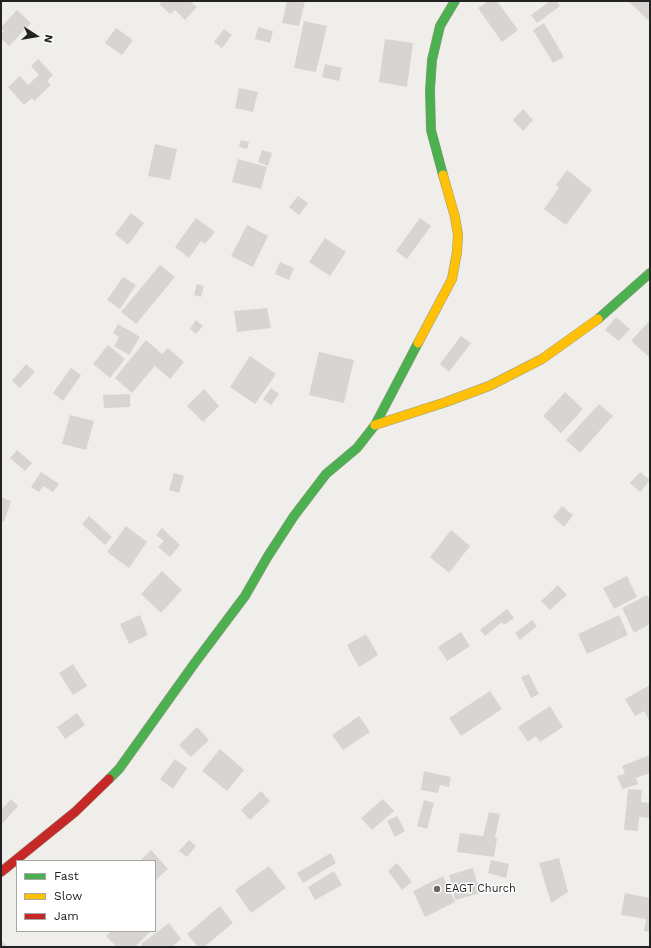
<!DOCTYPE html>
<html>
<head>
<meta charset="utf-8">
<style>
	body { margin:0 }
	#map { position:relative; width:651px; height:948px; overflow:hidden; background:#f0eeeb; font-family:"Work Sans",sans-serif }
	canvas { display:block }
	.frame { position:absolute; inset:0; border:2px solid #222; pointer-events:none }
	.legend { position:absolute; left:16px; top:860px; width:140px; height:72px; box-sizing:border-box; background:#fff; border:1px solid #a7a7a7; margin:0; padding:5px 7px; list-style:none; font-size:12px; color:#222 }
	.legend li { display:flex; align-items:center; gap:8px; height:20px }
	.legend b { width:20px; border:1px solid #a7a7a7 }
	.north { position:absolute; left:16px; top:16px; width:40px; height:40px; -webkit-text-stroke:3px #fff; paint-order:stroke; rotate:102deg; font-size:11px; font-weight:700; line-height:16px; text-align:center; color:#222 }
	.north::after { content:''; display:block; margin:auto; width:14px; height:18px; background:#222; clip-path:polygon(50% 0,100% 100%,50% 72%,0 100%) }
</style>
</head>
<body>
<div id="map">
<canvas width="651" height="948"></canvas>
<div class="frame"></div>
<ul class="legend">
<li><b style="height:5px;background:#4caf50"></b>Fast</li>
<li><b style="height:5px;background:#ffc107"></b>Slow</li>
<li><b style="height:5px;background:#c62828"></b>Jam</li>
</ul>
<div class="north">N</div>
</div>
<script>
const c = document.querySelector('canvas').getContext('2d');
c.lineJoin = 'round';
function paint(path, color) {
  c.fillStyle = color;
  c.fill(path, 'evenodd');
}
function toPath(rows) {
  const path = new Path2D();
  for (const r of rows) {
    path.moveTo(r[0], r[1]);
    for (let i = 2; i < r.length; i += 2) path.lineTo(r[i], r[i + 1]);
  }
  return path;
}
function strokePath(path, color, width, dash) {
  c.strokeStyle = color;
  c.lineWidth = width;
  c.lineCap = dash ? 'butt' : 'round';
  c.setLineDash(dash || []);
  c.stroke(path);
}
function write(font, color, halo, rows, align = 'center') {
  c.font = font + ' "Work Sans",sans-serif';
  c.lineWidth = 3;
  c.setLineDash([]);
  c.textBaseline = 'middle';
  c.strokeStyle = halo;
  c.fillStyle = color;
  for (const [text, x, y, turn = 0] of rows) {
    c.save();
    c.translate(x, y);
    c.rotate((+turn || 0) * Math.PI / 180);
    c.textAlign = isNaN(turn) ? turn : align;
    if (halo) c.strokeText(text, 0, 0);
    c.fillText(text, 0, 0);
    c.restore();
  }
}
paint(toPath([
	[162,1,190,1,197,7,185,20,175,10,170,14,159,4],
	[287,1,305,1,299,26,282,23],
	[488,1,497,1,518,30,502,42,478,8],
	[550,1,557,1,560,6,537,23,531,15],
	[628,1,650,1,650,18,648,20],
	[17,10,31,23,9,46,1,38,1,34,4,31,1,27],
	[304,21,327,26,316,72,294,68],
	[544,23,564,57,553,63,533,30],
	[258,27,273,31,270,43,255,39],
	[116,28,133,40,122,55,105,43],
	[224,29,232,35,222,48,214,42],
	[385,39,413,43,407,87,379,82],
	[38,59,53,75,47,81,51,85,34,101,32,98,24,105,8,87,20,76,28,85,39,75,31,66],
	[325,64,342,68,339,81,322,77],
	[239,88,258,92,253,112,235,108],
	[523,109,533,120,523,131,513,120],
	[241,140,249,142,247,149,239,147],
	[155,144,177,149,170,180,148,176],
	[262,150,272,153,268,166,258,162],
	[238,159,267,167,261,189,232,182],
	[567,170,592,190,566,225,544,209,559,188,556,185],
	[298,196,308,203,299,215,289,207],
	[131,213,144,223,128,245,115,234],
	[196,218,215,232,205,244,201,241,189,258,175,247],
	[420,218,431,226,407,259,396,251],
	[247,225,268,236,253,267,231,256],
	[325,238,346,252,330,276,309,262],
	[280,262,294,268,289,280,275,274],
	[160,265,175,277,136,324,121,312],
	[123,277,136,285,120,309,107,300],
	[197,284,204,286,201,297,194,295],
	[267,308,271,328,237,332,234,311],
	[616,317,630,329,619,341,605,330],
	[196,320,203,326,196,334,190,329],
	[650,320,650,358,631,341],
	[118,324,140,337,129,355,114,346,119,337,113,333],
	[461,336,471,343,449,372,440,364],
	[146,340,162,354,168,348,184,362,170,379,155,366,132,393,115,378],
	[108,345,125,359,110,378,93,364],
	[319,352,354,360,344,403,309,395],
	[250,356,276,374,255,404,230,387],
	[26,364,35,372,20,388,12,381],
	[71,368,81,375,63,401,53,393],
	[271,388,279,394,271,405,263,399],
	[204,389,219,406,203,422,187,406],
	[565,392,583,409,561,433,543,416],
	[130,394,130,407,104,408,103,395],
	[599,404,613,416,580,453,566,440],
	[70,415,94,421,86,450,62,444],
	[17,450,32,463,25,471,10,458],
	[41,472,59,484,53,492,43,486,39,492,31,487],
	[640,472,650,480,640,492,630,483],
	[174,473,184,476,179,493,169,490],
	[1,497,11,501,4,522,1,521],
	[562,506,573,515,564,527,553,517],
	[89,516,112,537,105,545,82,524],
	[126,526,147,542,129,568,107,552],
	[162,528,180,545,170,557,158,547,164,541,156,535],
	[451,530,470,546,449,573,430,557],
	[162,571,182,590,161,613,141,594],
	[627,576,637,597,614,609,603,588],
	[558,585,567,595,550,610,541,601],
	[647,595,650,601,650,624,634,633,622,608],
	[507,609,514,618,504,625,502,622,485,636,480,630],
	[140,615,148,635,129,644,120,624],
	[619,615,628,635,587,654,578,634],
	[532,620,537,626,520,640,515,633],
	[461,632,470,646,447,661,438,647],
	[366,634,378,655,359,667,347,645],
	[73,664,87,686,73,695,59,673],
	[529,674,539,694,531,698,521,677],
	[650,685,650,720,649,720,644,711,635,716,625,699],
	[490,691,502,709,461,736,449,718],
	[550,706,563,727,540,742,536,736,528,742,518,727],
	[77,713,85,725,65,739,57,727],
	[359,716,370,732,343,750,332,735],
	[197,727,209,740,191,757,179,745],
	[220,749,244,770,227,791,202,771],
	[650,755,650,773,636,778,638,784,622,789,617,776,625,774,622,766],
	[175,759,187,768,173,789,160,779],
	[424,771,451,777,449,787,440,785,438,793,421,790],
	[628,789,642,790,641,802,650,803,650,818,639,817,638,831,624,830],
	[261,791,270,801,250,820,241,810],
	[11,799,18,806,1,825,1,810],
	[383,799,394,811,372,830,361,818],
	[424,800,434,803,427,829,417,826],
	[489,812,500,814,495,838,497,838,494,857,457,852,460,833,483,836],
	[397,816,405,831,395,837,387,821],
	[189,840,196,846,187,857,179,851],
	[151,850,168,869,155,881,155,861,140,861],
	[331,853,336,863,303,883,297,873],
	[559,858,568,892,551,903,539,863],
	[491,860,509,864,506,878,488,873],
	[397,863,412,882,402,890,388,871],
	[269,866,286,888,251,913,235,890],
	[473,868,480,893,455,900,449,875],
	[334,871,342,885,315,900,308,887],
	[443,876,455,902,425,917,413,891],
	[625,893,650,898,650,932,644,931,646,919,621,915],
	[220,906,233,923,204,947,198,947,187,934],
	[169,923,181,939,172,947,144,947,141,944],
	[111,931,151,931,135,947,117,947,106,936],
	[1,941,8,947,1,947]
]), '#d7d4d2');
const fast = toPath([
	[443,175,431,130,430,90,432,60,440,26,455,1],
	[598,319,650,273],
	[109,779,119,769,194,664,245,596,268,556,294,516,326,474,357,448,375,425,418,343]
]);
const slow = toPath([
	[418,343,452,279,457,252,458,235,455,217,443,175],
	[375,425,446,402,489,386,542,359,598,319]
]);
const jam = toPath([
	[1,872,75,812,109,779]
]);
strokePath(fast, '#999a82', 10);
strokePath(slow, '#999a82', 10);
strokePath(jam, '#999a82', 10);
strokePath(fast, '#4caf50', 9);
strokePath(slow, '#ffc107', 9);
strokePath(jam, '#c62828', 9);
for (const [x, y, r, color] of [
	[437,889,4,"#6a6968"]
]) {
  const dot = new Path2D();
  dot.arc(x, y, r, 0, 2 * Math.PI);
  c.fillStyle = color;
  c.fill(dot);
  strokePath(dot, '#fff', 1.5);
}
write('11px', '#222', '#fff', [
	["EAGT Church",445,889]
], 'left');
</script>
</body>
</html>
